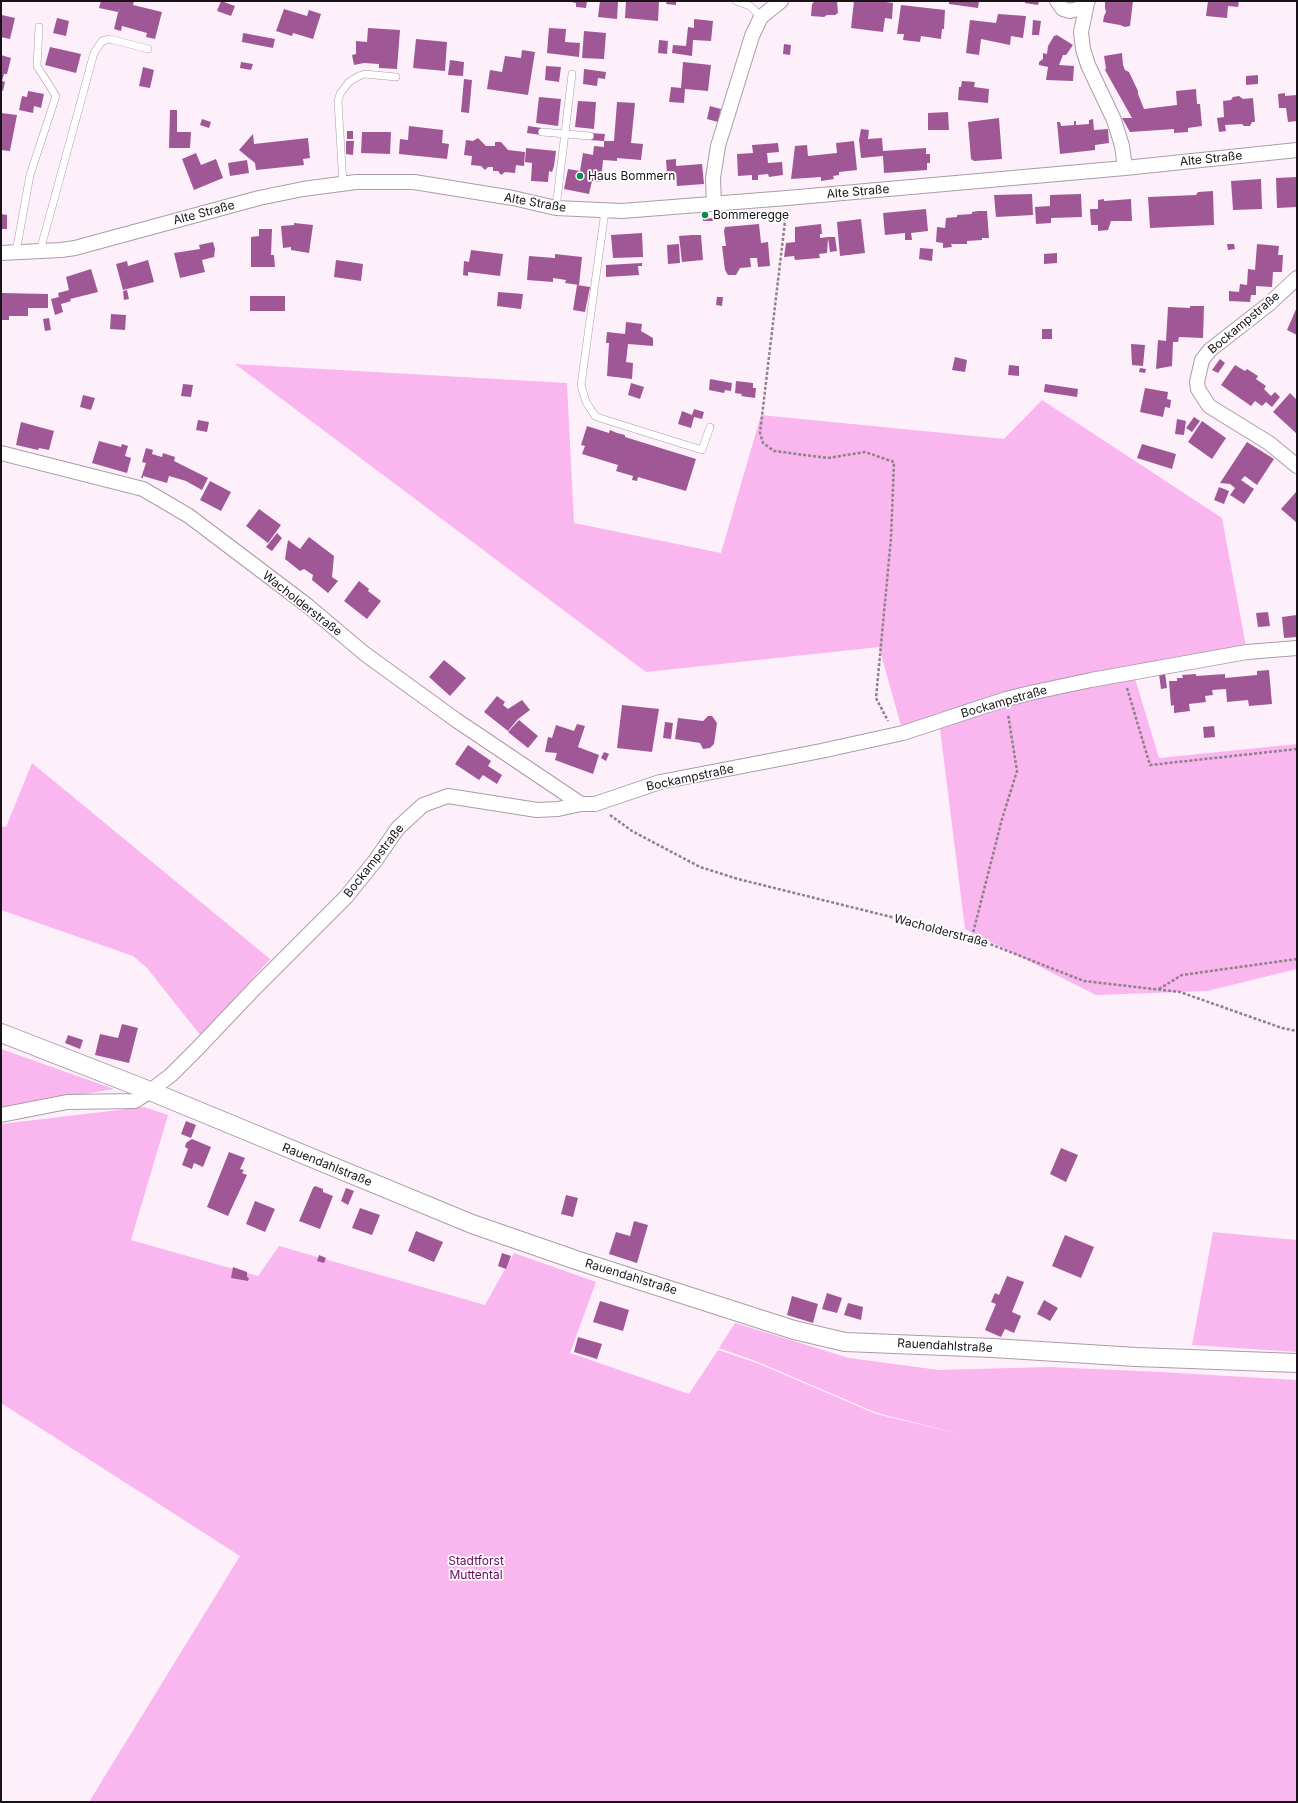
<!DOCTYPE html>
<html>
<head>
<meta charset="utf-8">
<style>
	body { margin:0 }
	#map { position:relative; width:1298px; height:1803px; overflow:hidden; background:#fef0fb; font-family:Inter,sans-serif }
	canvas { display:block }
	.frame { position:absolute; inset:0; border:2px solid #191318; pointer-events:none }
</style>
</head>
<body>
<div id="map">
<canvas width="1298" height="1803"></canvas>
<div class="frame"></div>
</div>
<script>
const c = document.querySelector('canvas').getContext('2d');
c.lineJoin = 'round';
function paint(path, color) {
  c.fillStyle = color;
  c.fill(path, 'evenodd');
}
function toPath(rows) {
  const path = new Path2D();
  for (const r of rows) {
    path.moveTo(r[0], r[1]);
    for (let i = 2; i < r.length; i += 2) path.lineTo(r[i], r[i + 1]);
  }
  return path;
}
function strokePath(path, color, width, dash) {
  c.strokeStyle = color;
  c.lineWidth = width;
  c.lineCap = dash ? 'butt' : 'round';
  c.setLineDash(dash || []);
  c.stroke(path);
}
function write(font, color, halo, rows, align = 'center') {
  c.font = font + ' Inter,sans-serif';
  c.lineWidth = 3.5;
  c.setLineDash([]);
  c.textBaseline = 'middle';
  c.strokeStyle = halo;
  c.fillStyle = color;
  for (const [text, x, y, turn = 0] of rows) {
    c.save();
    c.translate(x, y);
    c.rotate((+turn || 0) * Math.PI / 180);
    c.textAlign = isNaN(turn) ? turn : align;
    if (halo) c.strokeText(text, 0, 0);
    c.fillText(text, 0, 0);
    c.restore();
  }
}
paint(toPath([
	[235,364,567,383,574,523,721,553,761,415,1004,439,1042,400,1222,518,1247,652,1133,672,1159,758,1297,744,1297,969,1207,991,1096,995,965,929,939,721,903,733,879,647,646,672],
	[32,763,270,959,201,1036,147,968,133,956,1,910,1,826,6,827],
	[1,1049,114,1089,1,1108],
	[144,1107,168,1115,131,1240,258,1276,279,1246,485,1305,514,1253,596,1282,570,1353,689,1394,718,1350,757,1363,876,1414,964,1435,877,1413,758,1362,719,1348,735,1323,849,1358,939,1370,1049,1367,1160,1372,1297,1380,1297,1802,89,1802,240,1556,1,1403,1,1124],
	[1213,1232,1297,1240,1297,1352,1192,1345]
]), '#fab6ef');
paint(toPath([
	[101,1,134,1,133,5,162,12,155,39,146,37,147,33,122,26,121,31,114,29,120,5,118,12,99,8],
	[221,1,235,6,231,16,217,11],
	[567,1,587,1,586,8,576,7,576,3],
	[600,1,618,2,617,19,598,17],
	[626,1,659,1,658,21,625,18],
	[667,1,676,1,676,5,666,4],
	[815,1,837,1,838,13,835,15,827,15,824,17,811,16,812,4],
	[854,1,879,1,893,3,892,19,885,18,883,32,851,28],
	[949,1,979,1,978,8,949,4],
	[1025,1,1039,1,1038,5,1025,3],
	[1105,1,1133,1,1130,26,1125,27,1120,25,1103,22,1104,16,1106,12,1105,8],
	[1208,1,1239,1,1238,7,1228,6,1227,18,1206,16],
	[901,5,945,10,944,29,942,29,941,39,921,36,920,42,903,40,904,34,897,34],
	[284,9,307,16,309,10,321,14,313,39,293,33,292,36,276,31],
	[1,13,2,15,15,18,10,39,1,37],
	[998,14,1026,16,1023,38,1011,36,1010,45,981,39,979,55,966,53,970,20,996,23],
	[57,18,69,21,66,36,53,33],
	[694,19,713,21,711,41,693,40,692,56,672,53,673,45,686,46,688,27,694,28],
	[1033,20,1041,21,1039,35,1032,35],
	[368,28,400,30,397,69,379,68,379,64,364,63,354,65,352,55,356,54,356,41,367,42],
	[549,28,566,29,565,42,580,43,579,57,547,53],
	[584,31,606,33,604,59,582,58],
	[243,33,275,39,273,48,242,42],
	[1057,35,1073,45,1066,55,1063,55,1059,65,1074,66,1073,81,1046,80,1048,67,1039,65,1039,62,1043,59,1043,53,1047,54,1048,46,1054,36],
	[416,39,447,42,445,71,413,68],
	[659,40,668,41,667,54,658,53],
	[784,44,791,45,790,55,783,54],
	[50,47,81,54,76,73,45,65],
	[522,50,535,52,528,95,487,89,490,70,502,72,505,56,521,58],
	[1122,53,1123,65,1125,70,1129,72,1138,91,1138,94,1144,109,1177,105,1176,91,1196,89,1197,104,1200,104,1202,126,1188,128,1188,132,1174,133,1174,129,1130,132,1122,118,1132,118,1105,70,1106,68,1104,56],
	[1,55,11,58,7,74,4,74,2,81,5,82,3,91,1,90],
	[450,60,464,62,463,76,448,75],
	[241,62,253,64,251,70,240,68],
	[683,62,711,65,708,91,685,89,684,103,669,102,671,87,681,88],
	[546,66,561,67,559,82,545,80],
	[143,67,154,70,150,88,139,86],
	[584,69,606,72,605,79,598,78,597,86,583,84],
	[1258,75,1258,84,1246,85,1246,76],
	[464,79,472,80,469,113,461,112],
	[962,81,975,82,974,87,989,89,988,103,958,100,959,87,961,87],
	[28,91,44,94,41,108,34,106,33,113,19,110,22,96,27,97],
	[1285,93,1285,96,1297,95,1297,121,1288,122,1286,108,1279,108,1278,94],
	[1239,96,1243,99,1253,98,1255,122,1252,122,1250,126,1244,126,1242,124,1225,125,1226,131,1219,132,1217,118,1224,117,1223,101,1231,100,1233,97],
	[539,97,561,99,558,126,536,123],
	[578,101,596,102,594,129,575,127],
	[617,102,635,103,631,143,643,144,641,160,617,158,617,161,603,160,601,182,592,181,589,194,564,189,568,169,580,171,583,153,593,155,594,146,604,147,604,141,614,141],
	[710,106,721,109,718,122,707,119],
	[170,110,177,110,177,132,191,132,190,148,169,148],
	[948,112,949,130,928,130,928,113],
	[1,113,17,115,10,151,1,150],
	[999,118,1002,159,974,161,971,159,968,122],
	[202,119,211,122,209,128,200,125],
	[1093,119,1094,130,1108,129,1109,143,1095,145,1095,150,1060,154,1057,122,1060,122,1061,126,1074,125,1074,121,1076,121,1076,125,1089,124,1089,120],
	[409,126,443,130,442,143,449,144,447,159,399,154,400,139,408,140],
	[528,126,542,128,541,135,527,133],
	[861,129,869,130,868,139,882,138,883,151,926,148,926,154,930,154,930,163,927,163,927,170,884,173,883,156,861,158,859,140],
	[347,131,353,131,353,139,347,139],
	[362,132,391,132,390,154,361,153],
	[590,133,605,134,604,141,589,140],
	[253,134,254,144,308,138,310,158,303,159,304,165,256,170,255,163,239,150],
	[478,138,486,146,495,146,495,142,501,142,508,150,525,152,524,166,516,165,515,173,505,172,501,175,498,171,493,171,493,167,488,167,485,170,481,166,471,165,472,156,464,155,466,140,473,141],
	[346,141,354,141,353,155,346,154],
	[854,141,857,170,839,172,839,175,833,176,834,179,821,181,821,177,791,179,795,146,807,145,808,156,837,153,836,143],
	[778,143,779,152,767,153,768,163,782,162,783,175,769,177,768,174,758,175,758,180,752,180,752,175,738,176,737,154,753,153,752,145],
	[526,148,556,151,554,166,552,172,549,171,548,182,531,181,532,163,525,162],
	[196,153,201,165,216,159,223,178,194,190,182,159],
	[676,159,676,166,702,164,704,184,677,186,676,173,667,174,666,160],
	[247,160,249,173,230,176,228,163],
	[1297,177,1297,207,1277,208,1276,178],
	[1261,179,1262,209,1233,210,1231,181],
	[1213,191,1214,225,1150,228,1148,197,1196,195,1198,192],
	[1032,194,1033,215,996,217,994,195],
	[1081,194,1082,217,1051,218,1051,223,1036,224,1035,207,1050,206,1050,195],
	[1104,199,1104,201,1131,199,1132,221,1111,221,1108,230,1098,231,1098,225,1091,225,1090,209,1098,209,1098,200],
	[926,209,928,231,911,233,912,240,905,240,905,233,885,235,883,213],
	[978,211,987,211,989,238,982,238,982,240,967,241,967,244,951,244,952,247,943,248,943,243,936,242,937,227,945,228,946,218,957,217,957,215,972,214,972,212],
	[1,214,7,215,7,229,1,229],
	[713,218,713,221,703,221,703,219],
	[861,219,865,253,840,256,837,222],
	[294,223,313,225,309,253,291,250,291,247,283,248,281,226,294,225],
	[759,224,761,243,768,242,770,266,758,267,757,258,750,258,751,267,740,268,736,275,728,275,725,270,722,246,726,246,724,231,725,227],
	[821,224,822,234,820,234,820,238,828,237,835,237,837,251,830,252,828,238,827,253,819,254,820,258,795,260,794,256,784,257,786,243,795,242,795,227],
	[259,229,272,229,271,255,274,255,275,267,251,267,251,237,259,236],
	[642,233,643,257,613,258,611,235],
	[692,235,701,235,703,260,682,262,679,236],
	[213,242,215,249,214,257,202,260,205,272,180,278,174,253,200,249,199,245],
	[679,244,680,263,668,264,667,245],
	[1227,244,1234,244,1235,249,1228,250],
	[1257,244,1279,246,1278,255,1283,255,1282,272,1273,272,1272,287,1256,286,1256,295,1251,295,1250,302,1229,301,1229,291,1239,292,1240,284,1247,285,1248,269,1255,270],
	[920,248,933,249,932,261,919,259],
	[471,250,503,254,500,276,468,272,468,276,463,275,464,261,469,262],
	[1057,253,1057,263,1044,264,1044,254],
	[555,254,582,257,579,285,565,283,566,280,553,278,553,282,527,280,529,256,555,258],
	[148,260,154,282,123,290,116,264,127,261,128,266],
	[336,260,363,264,361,281,334,277],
	[642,263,642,266,638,266,639,275,606,277,606,265],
	[91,269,98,292,70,299,71,301,61,304,63,312,55,315,51,299,59,297,58,293,69,290,66,277],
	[577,285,590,287,585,312,573,310],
	[127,290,129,299,124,300,123,291],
	[498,292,523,294,521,309,497,306],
	[1,293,48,294,48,308,28,308,28,316,9,316,9,320,1,320],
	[250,296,285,296,285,311,250,311],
	[717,297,723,297,722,306,716,305],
	[1190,306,1204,306,1203,338,1179,337,1178,342,1173,342,1172,366,1156,369,1158,340,1166,341,1168,307,1190,308],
	[1297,307,1297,335,1287,330],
	[111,314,126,315,125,330,110,329],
	[49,318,51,330,45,331,43,319],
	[626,322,642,324,641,331,653,338,653,346,628,344,626,362,633,363,632,379,607,376,609,343,606,343,607,332,625,334],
	[1042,329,1052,329,1052,339,1042,339],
	[1131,344,1145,345,1143,366,1132,365],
	[955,357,967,360,965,372,952,370],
	[1220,359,1225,363,1218,373,1212,370],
	[1009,365,1019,366,1019,376,1008,375],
	[1235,365,1245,371,1247,369,1258,376,1256,379,1266,386,1264,389,1271,396,1275,392,1280,397,1272,407,1266,402,1262,406,1255,401,1251,406,1221,385],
	[1140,368,1146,369,1145,373,1139,372],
	[710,379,732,383,731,391,725,390,724,393,709,390],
	[736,381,753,383,753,388,756,388,755,398,741,396,742,394,735,393],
	[631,383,644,387,640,399,628,395],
	[183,384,193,385,191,397,181,396],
	[1045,384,1078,389,1077,397,1044,392],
	[1145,388,1168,392,1167,399,1171,400,1170,408,1165,407,1163,417,1140,412],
	[1290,393,1297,400,1297,434,1273,412],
	[83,395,95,398,91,410,80,407],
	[694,409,704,412,702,419,694,417,691,428,678,424,682,411,692,415],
	[1194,417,1200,421,1192,432,1186,428],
	[1177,419,1186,421,1184,435,1175,434],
	[198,420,209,422,207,432,196,430],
	[1202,421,1226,438,1212,459,1188,442],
	[21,422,54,431,49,450,39,448,38,450,16,445],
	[587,426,609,433,610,430,617,433,625,435,625,437,696,459,686,491,638,477,637,481,632,480,633,476,616,471,618,465,582,454,585,446,581,445],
	[99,441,121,447,122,444,128,446,125,456,131,458,127,473,92,463],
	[1247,442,1274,459,1257,485,1245,476,1241,480,1254,489,1244,504,1230,495,1235,488,1230,484,1220,483],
	[1142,444,1176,454,1172,469,1137,458],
	[146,448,153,450,152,454,162,457,163,453,175,457,174,461,208,478,202,490,186,481,169,476,167,483,143,476,143,478,141,478,146,463,142,462],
	[210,481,231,492,221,511,200,500],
	[1219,487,1229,491,1224,504,1214,500],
	[1296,492,1297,493,1297,523,1281,509],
	[259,509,281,525,268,543,246,526],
	[277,533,282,538,272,551,266,547],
	[309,537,334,556,332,577,338,581,328,593,312,580,313,575,304,569,300,571,285,559,288,540,300,549],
	[359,581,369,589,368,591,381,601,367,619,344,601],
	[1268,612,1270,626,1258,627,1256,613],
	[1297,615,1297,637,1284,638,1282,617],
	[444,660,466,678,450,696,429,677],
	[1269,670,1272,704,1249,706,1248,700,1227,702,1226,689,1212,690,1213,695,1205,696,1206,702,1189,704,1190,711,1174,713,1174,705,1171,706,1169,681,1177,681,1177,678,1183,678,1182,675,1196,674,1196,676,1225,674,1225,678,1257,675,1257,671],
	[1165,673,1167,688,1161,689,1159,674],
	[497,696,505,702,503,705,508,709,522,700,530,710,518,719,508,731,484,712],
	[622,705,659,709,652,752,617,748],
	[708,716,712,716,717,723,714,744,710,748,703,749,700,743,675,739,678,718,703,721],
	[519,720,538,736,528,748,508,732],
	[665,722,673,723,671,739,663,738],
	[577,724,585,726,578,747,599,755,593,774,555,760,557,753,545,752,548,737,552,738,556,725,574,731],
	[1214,726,1215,737,1204,738,1203,727],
	[468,745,491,761,488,766,502,775,497,784,483,775,479,780,455,764],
	[604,752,609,754,606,761,601,758],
	[122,1024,138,1028,129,1063,95,1055,100,1034,118,1038],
	[68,1035,83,1040,80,1049,65,1043],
	[186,1121,196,1125,191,1138,181,1134],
	[192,1139,211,1147,203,1167,194,1163,192,1169,182,1165,188,1149,185,1147,186,1143],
	[1061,1148,1078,1155,1066,1182,1050,1174],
	[229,1152,245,1158,240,1169,244,1170,242,1173,247,1175,228,1216,207,1207],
	[315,1186,323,1189,323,1192,333,1196,320,1229,299,1221,313,1188],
	[346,1188,354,1191,348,1205,341,1201],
	[566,1195,578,1198,573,1217,561,1214],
	[255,1201,275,1209,265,1232,246,1224],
	[360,1208,380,1215,372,1235,352,1228],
	[634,1221,648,1225,637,1263,609,1254,616,1232,630,1236],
	[416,1231,443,1242,434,1262,408,1251],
	[1065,1235,1094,1247,1081,1278,1052,1266],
	[502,1253,511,1256,506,1269,498,1266],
	[319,1255,326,1258,324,1263,317,1261],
	[233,1267,247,1272,247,1277,249,1278,248,1281,231,1278],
	[1007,1276,1024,1282,1012,1312,1021,1316,1014,1333,1005,1329,1001,1337,985,1330,996,1304,991,1302,995,1293,999,1295],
	[827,1293,842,1298,837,1313,822,1309],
	[792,1296,818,1304,813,1323,787,1315],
	[1044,1300,1058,1308,1050,1321,1037,1314],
	[600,1301,629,1310,623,1331,593,1322],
	[848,1303,863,1307,861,1320,844,1315],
	[578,1337,602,1344,597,1359,574,1352]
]), '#a05796');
const service = toPath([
	[736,1,750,6,761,17],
	[542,132,590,136],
	[343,184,338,101,340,94,349,82,359,76,365,74,396,77],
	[556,208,572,74],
	[605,211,581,385,586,402,595,416,603,419,702,450,710,427],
	[40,251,94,53,102,41,110,39,148,49],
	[16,252,30,175,56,96,37,66,39,27]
]);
const minor = toPath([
	[1057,1,1063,9,1070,11,1084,7,1088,1],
	[1087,3,1081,32,1083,49,1088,65,1114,120,1122,146,1125,168],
	[714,204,713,178,718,146,752,36,761,17,781,1],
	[1,253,61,250,75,248,259,198,303,189,356,182,414,182,513,198,556,208,622,211,787,198,1125,168,1297,150],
	[1297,278,1269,304,1210,350,1202,360,1197,382,1198,389,1209,406,1269,443,1297,466],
	[1,453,143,489,189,516,308,606,365,654,456,720,581,804],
	[1,1115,67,1102,135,1101,150,1091,171,1075,199,1047,254,989,346,897,375,861,398,828,423,805,448,796,537,810,558,809,581,804,595,804,660,782,821,751,903,733,1006,699,1030,693,1091,680,1247,652,1297,648]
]);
const tertiary = toPath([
	[1,1033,150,1091,472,1224,576,1260,794,1330,845,1342,993,1348,1136,1357,1297,1363]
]);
strokePath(service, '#ac9ba9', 8);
strokePath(minor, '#ac9ba9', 16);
strokePath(tertiary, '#ac9ba9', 20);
strokePath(toPath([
	[786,213,760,433,763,443,774,451,828,458,865,452,894,462,891,538,876,698,888,721],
	[1127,688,1150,765,1297,749],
	[610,815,632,831,700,867,738,879,972,937,1084,981,1180,992,1282,1028,1297,1031],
	[972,937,1002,819,1017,771,1008,714],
	[1159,989,1182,975,1297,959]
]), '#8c828a', 2.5, [3, 2]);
strokePath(service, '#fff', 7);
strokePath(minor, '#fff', 14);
strokePath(tertiary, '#fff', 18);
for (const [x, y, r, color] of [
	[580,176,4,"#0e8d49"],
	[705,215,4,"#0e8d49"]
]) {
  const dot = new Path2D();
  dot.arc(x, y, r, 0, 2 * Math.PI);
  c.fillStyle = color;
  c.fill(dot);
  strokePath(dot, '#fff', 1.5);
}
write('12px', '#191318', '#fff', [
	["Alte Straße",1211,159,-6],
	["Alte Straße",858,192,-5],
	["Alte Straße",535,203,10],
	["Alte Straße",204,213,-15],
	["Bockampstraße",1244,323,-40],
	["Wacholderstraße",302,604,38],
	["Bockampstraße",1004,702,-16],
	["Bockampstraße",690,778,-12],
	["Bockampstraße",374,861,-52],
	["Wacholderstraße",941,931,15],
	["Rauendahlstraße",327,1165,22],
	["Rauendahlstraße",631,1277,17],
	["Rauendahlstraße",945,1346,3]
]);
write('12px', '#191318', '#fff', [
	["Haus Bommern",588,176],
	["Bommeregge",713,215]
], 'left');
write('12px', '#670560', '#fff', [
	["Stadtforst",476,1561],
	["Muttental",476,1575]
]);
</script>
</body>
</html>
